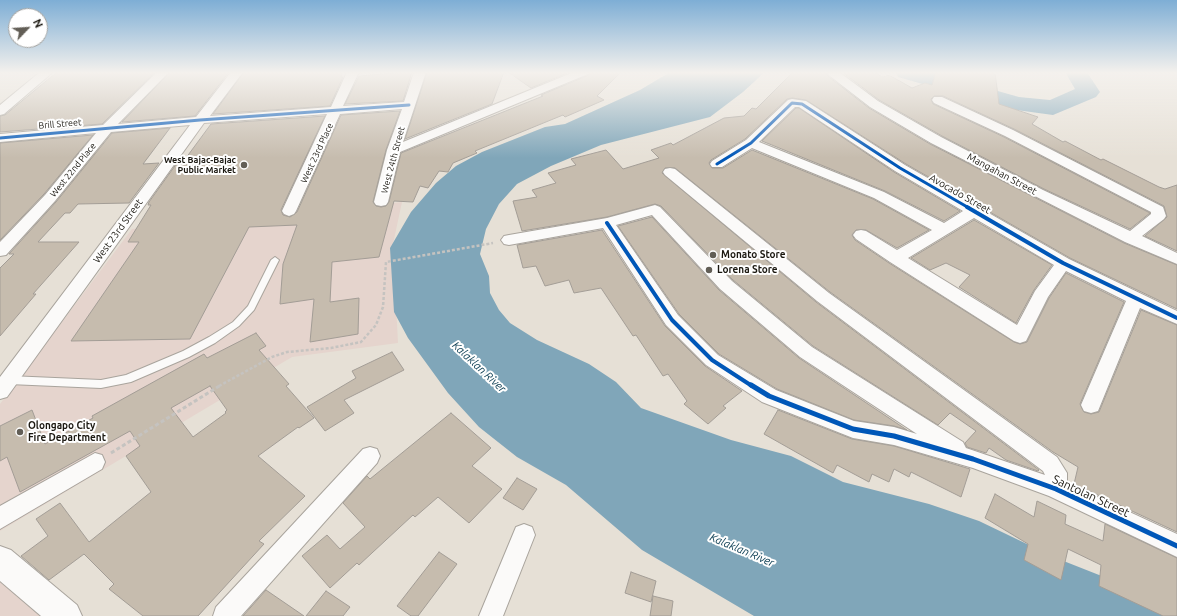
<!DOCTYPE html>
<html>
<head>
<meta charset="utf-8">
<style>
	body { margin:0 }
	#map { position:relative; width:1177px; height:616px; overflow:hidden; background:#e6e0d6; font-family:Ubuntu,sans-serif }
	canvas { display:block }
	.north { position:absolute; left:8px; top:8px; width:40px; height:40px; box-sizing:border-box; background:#fff; border:1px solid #a4a3a0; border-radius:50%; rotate:65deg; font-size:11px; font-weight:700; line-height:16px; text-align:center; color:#1b1811 }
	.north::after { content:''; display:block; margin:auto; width:14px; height:18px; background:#625e56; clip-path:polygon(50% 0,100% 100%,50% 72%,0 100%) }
</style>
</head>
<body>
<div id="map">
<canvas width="1177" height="616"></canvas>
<div class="north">N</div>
</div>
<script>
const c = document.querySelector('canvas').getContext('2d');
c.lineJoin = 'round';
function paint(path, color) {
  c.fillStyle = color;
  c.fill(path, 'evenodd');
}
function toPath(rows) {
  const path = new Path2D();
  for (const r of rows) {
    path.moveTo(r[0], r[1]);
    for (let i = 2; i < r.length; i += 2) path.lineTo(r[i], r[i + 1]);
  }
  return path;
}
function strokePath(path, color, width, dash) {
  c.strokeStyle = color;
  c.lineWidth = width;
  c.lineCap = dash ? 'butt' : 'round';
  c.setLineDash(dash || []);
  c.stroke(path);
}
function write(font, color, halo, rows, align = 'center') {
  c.font = font + ' Ubuntu,sans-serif';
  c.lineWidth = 4;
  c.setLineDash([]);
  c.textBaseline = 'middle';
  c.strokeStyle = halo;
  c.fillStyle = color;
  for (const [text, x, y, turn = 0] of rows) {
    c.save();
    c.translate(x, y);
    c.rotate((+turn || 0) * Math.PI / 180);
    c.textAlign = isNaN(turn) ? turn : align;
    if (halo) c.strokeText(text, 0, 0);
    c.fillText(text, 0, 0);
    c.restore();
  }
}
paint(toPath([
	[402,202,393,244,398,343,292,357,0,531,0,404,132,229],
	[0,579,53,616,0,616]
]), '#e5d4cd');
paint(toPath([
	[670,72,765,72,743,92,710,117,601,145,551,166,517,184,499,204,486,229,480,254,489,276,490,293,499,310,510,323,537,340,589,364,616,382,641,408,731,440,791,456,843,482,929,504,979,521,1056,558,1165,601,1177,616,754,616,642,550,566,485,517,457,479,427,448,393,408,338,394,312,390,248,411,212,436,183,456,166,482,152,545,127,565,124,640,90]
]), '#80a6b9');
paint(toPath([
	[895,72,931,72,1019,97,1050,100,1075,89,1065,72,1087,72,1100,92,1096,97,1053,115,1009,109,898,77,895,72]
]), '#80a6b9');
const building = toPath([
	[57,72,155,72,102,124,0,132,0,116,5,115,57,72],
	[170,72,229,72,195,116,122,122,170,72],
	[244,72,342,72,341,77,343,77,330,106,213,114,244,72],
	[403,72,412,72,403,101,345,104,359,76,403,72],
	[427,72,504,72,492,104,405,139,427,72],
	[508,72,570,72,531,88,508,72],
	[591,72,621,72,597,96,604,100,565,117,563,115,475,151,477,153,453,163,448,172,439,171,428,188,420,186,413,202,394,201,379,257,332,262,330,302,359,298,358,334,310,342,314,299,280,304,283,264,297,225,249,227,190,339,71,341,139,242,128,242,151,205,148,205,149,202,177,163,183,162,211,124,325,116,281,210,283,215,290,217,297,212,341,115,400,111,386,150,373,202,376,206,381,207,386,206,389,202,401,153,543,96,541,95,589,75,591,72],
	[793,72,828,72,826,74,829,77,869,108,930,144,1124,243,1177,265,1177,309,1070,258,906,164,806,100,792,98,787,99,745,139,711,160,709,163,712,168,723,168,752,150,873,199,929,230,897,248,866,230,856,230,852,235,855,240,889,263,1014,342,1020,344,1027,342,1049,298,1066,273,1124,302,1080,404,1084,412,1091,414,1099,412,1141,310,1177,325,1177,532,1074,484,1078,467,1053,452,830,292,675,168,665,168,662,173,816,302,1039,470,1038,471,1006,460,989,448,986,453,967,447,965,443,976,431,950,413,938,425,813,346,733,280,661,206,655,204,607,217,522,231,513,201,537,197,532,190,556,183,548,173,576,165,571,159,606,150,623,169,659,158,651,150,671,143,673,145,724,118,744,116,752,108,756,109,793,72],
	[842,72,874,72,883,77,889,75,912,88,925,83,932,85,936,72,995,72,999,104,1038,117,1032,124,1063,142,1065,141,1101,160,1103,159,1159,187,1165,189,1177,185,1177,251,1145,236,1167,217,1164,206,1014,129,943,96,934,96,931,99,933,104,1004,137,1150,213,1130,229,1044,189,942,136,879,100,842,72],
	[796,108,799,108,894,172,960,211,944,221,885,191,762,141,796,108],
	[170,128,143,164,159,163,129,203,78,204,70,213,65,213,38,242,79,242,33,294,36,294,0,336,0,268,14,254,9,254,56,202,112,133,170,128],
	[93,135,44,194,0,240,0,143,93,135],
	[652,217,719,290,799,358,907,430,894,426,854,420,777,389,719,354,679,314,618,226,652,217],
	[974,220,1052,265,1034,290,1016,323,959,287,970,275,946,263,930,270,911,258,974,220],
	[602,230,665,326,705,366,742,391,723,406,726,408,708,424,684,404,687,401,668,374,663,376,636,335,633,336,601,288,574,293,569,280,545,286,536,266,523,268,517,245,602,230],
	[256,333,266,346,259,350,289,384,286,386,314,418,299,428,298,427,258,456,305,496,259,541,264,544,198,616,143,616,109,589,114,584,84,554,49,580,21,556,48,536,36,519,60,503,89,542,151,492,126,456,140,446,130,431,20,492,7,457,0,461,0,426,32,410,45,444,93,418,92,416,204,354,207,358,256,333],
	[210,386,227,410,225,412,226,413,193,437,171,408,210,386],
	[392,352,404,370,344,400,354,413,325,431,307,407,356,378,352,371,392,352],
	[778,410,852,439,894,446,970,469,961,497,911,472,909,477,894,469,889,482,872,474,869,482,837,465,833,473,764,434,778,410],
	[451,413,491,448,472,466,502,489,469,523,438,497,415,517,413,515,359,565,357,563,330,588,302,556,327,535,340,549,365,527,343,503,367,476,370,479,451,413],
	[517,478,537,489,523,510,503,498,517,478],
	[995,494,1034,517,1037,501,1066,515,1065,524,1103,541,1105,524,1177,558,1177,616,1163,616,1099,586,1101,565,1068,549,1061,580,1024,560,1028,544,985,518,995,494],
	[439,552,457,564,418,616,411,616,397,606,439,552],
	[631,572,656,581,651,602,625,593,631,572],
	[266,590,304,616,243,616,266,590],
	[326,591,350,607,343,616,306,616,326,591],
	[653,596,673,601,671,616,650,616,653,596]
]);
paint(building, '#c6bcae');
strokePath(building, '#a39d96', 1);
const lane = toPath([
	[275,257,279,260,254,310,239,326,215,343,189,357,131,382,101,388,9,384,5,383,4,380,5,377,9,376,101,380,126,375,183,351,209,337,233,322,248,306,271,260,275,257]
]);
const street = toPath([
	[40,72,53,72,4,114,0,115,0,105,40,72],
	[157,72,169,72,118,124,196,117,231,72,243,72,210,116,331,107,347,72,359,72,343,106,404,102,414,72,426,72,403,142,574,72,590,72,588,74,400,152,388,202,386,205,381,206,376,205,374,202,387,150,402,109,340,114,296,211,294,214,289,216,284,214,282,211,327,114,204,123,7,397,0,399,0,377,190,125,111,132,55,201,6,255,0,256,0,242,45,195,96,133,0,142,0,134,103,125,157,72],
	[830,72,839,72,878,101,941,137,1043,190,1130,231,1151,214,1151,212,1005,136,934,103,932,100,934,97,942,97,1013,130,1163,207,1166,216,1164,219,1142,236,1177,253,1177,264,1125,242,931,143,870,107,830,76,828,74,830,72],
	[792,99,806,101,905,165,1069,259,1177,311,1177,324,1140,308,1098,411,1091,413,1084,411,1081,405,1126,301,1066,271,1048,297,1026,341,1020,343,1014,341,890,262,856,239,853,235,856,231,861,230,866,231,897,250,932,230,874,198,752,148,722,167,712,167,710,164,712,161,746,140,788,100,792,99],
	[795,107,799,107,895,171,963,211,944,223,884,192,759,142,795,107],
	[974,218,1054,265,1035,291,1017,325,908,258,974,218],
	[670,168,675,169,829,293,1057,457,1067,473,1067,483,1177,534,1177,557,1049,496,973,468,894,445,853,438,762,402,706,365,666,325,603,228,509,245,504,244,501,240,504,236,509,235,607,218,655,205,660,207,732,281,812,347,963,442,966,448,1045,475,1043,471,817,301,665,175,663,172,665,169,670,168],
	[652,215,720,289,800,357,917,434,894,427,854,421,776,390,718,355,678,315,616,225,652,215],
	[370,447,377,449,380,456,377,463,241,616,213,616,216,607,363,449,370,447],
	[95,453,102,455,105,462,102,469,0,529,0,506,95,453],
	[524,524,532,527,535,535,503,616,479,616,516,527,524,524]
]);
const secondary = toPath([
	[0,546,11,550,77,605,82,616,41,616,0,581,0,546]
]);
strokePath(lane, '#a9a49d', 2);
strokePath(street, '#a9a49d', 2);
strokePath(secondary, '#a9a49d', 2);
strokePath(toPath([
	[219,386,272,357,287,352,331,348,361,342,376,325,383,307,386,262,493,243]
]), '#c5c3c0', 2.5, [3, 2]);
strokePath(toPath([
	[111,453,221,385]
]), '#c5c3c0', 3, [4, 2.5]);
paint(lane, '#fbfaf9');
paint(street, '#fbfaf9');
paint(secondary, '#fbfaf9');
strokePath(toPath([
	[0,138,200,120,409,105],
	[717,164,751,143,792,103,802,104,900,168,969,208]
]), '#0057b8', 3);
strokePath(toPath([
	[967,207,1063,263,1177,318],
	[607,223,672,320,712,360,752,386]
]), '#0057b8', 4);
strokePath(toPath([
	[751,385,769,396,853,429,894,436,973,459,1056,489,1177,546]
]), '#0057b8', 5);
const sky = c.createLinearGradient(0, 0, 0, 158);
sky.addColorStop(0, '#7eaed5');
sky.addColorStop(0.46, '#f4f1ed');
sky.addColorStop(1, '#f4f1ed00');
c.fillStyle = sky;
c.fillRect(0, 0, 1177, 158);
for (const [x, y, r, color] of [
	[244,165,4,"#625e56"],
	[713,255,4,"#625e56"],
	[709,270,4,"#625e56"],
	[20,432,4,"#625e56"]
]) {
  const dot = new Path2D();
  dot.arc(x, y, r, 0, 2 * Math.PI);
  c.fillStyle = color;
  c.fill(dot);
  strokePath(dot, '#fff', 1.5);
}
write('9px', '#1b1811', '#fff', [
	["Brill Street",60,124,-5],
	["West 23rd Place",317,153,-65],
	["West 24th Street",393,160,-75],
	["West 22nd Place",73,170,-51]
]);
write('bold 9px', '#1b1811', '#fff', [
	["West Bajac-Bajac",236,160],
	["Public Market",236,170]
], 'right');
write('10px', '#1b1811', '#fff', [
	["Mangahan Street",1002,174,28],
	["Avocado Street",960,194,30],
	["West 23rd Street",118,231,-54]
]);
write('bold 10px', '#1b1811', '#fff', [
	["Monato Store",721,255],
	["Lorena Store",717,270],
	["Olongapo City",28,426],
	["Fire Department",28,438]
], 'left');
write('italic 11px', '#05384e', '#fff', [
	["Kalaklan River",479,367,43],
	["Kalaklan River",742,550,23]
]);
write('12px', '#1b1811', '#fff', [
	["Santolan Street",1091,496,25]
]);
</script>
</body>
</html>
